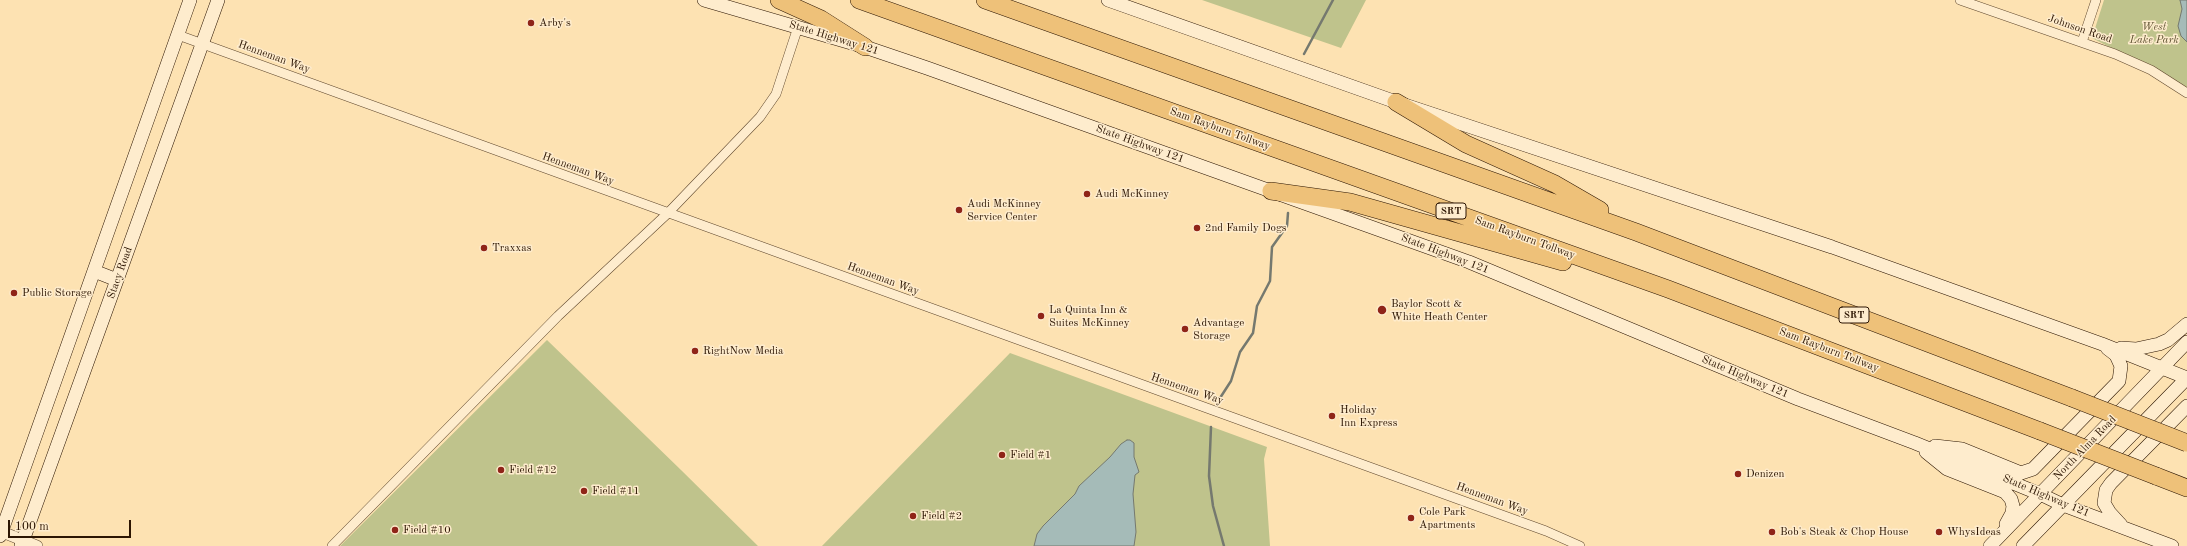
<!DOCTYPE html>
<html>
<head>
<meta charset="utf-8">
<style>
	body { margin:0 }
	#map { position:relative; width:2187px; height:546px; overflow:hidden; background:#fde2b2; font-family:"Old Standard TT",serif }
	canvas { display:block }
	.scale { position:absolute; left:8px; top:520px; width:123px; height:18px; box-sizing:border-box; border:2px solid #2c1502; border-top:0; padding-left:5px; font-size:12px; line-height:14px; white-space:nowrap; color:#2c1502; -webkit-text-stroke:3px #feeccd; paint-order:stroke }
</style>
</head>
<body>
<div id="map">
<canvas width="2187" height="546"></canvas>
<div class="scale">100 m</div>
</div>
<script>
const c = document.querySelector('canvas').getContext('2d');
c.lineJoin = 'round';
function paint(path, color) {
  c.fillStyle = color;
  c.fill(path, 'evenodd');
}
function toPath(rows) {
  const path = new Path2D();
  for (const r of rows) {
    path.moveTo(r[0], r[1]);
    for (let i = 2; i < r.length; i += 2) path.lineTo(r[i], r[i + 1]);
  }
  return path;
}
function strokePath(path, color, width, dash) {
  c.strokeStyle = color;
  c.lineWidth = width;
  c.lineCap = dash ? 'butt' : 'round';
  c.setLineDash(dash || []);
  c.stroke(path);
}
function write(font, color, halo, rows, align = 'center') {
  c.font = font + ' "Old Standard TT",serif';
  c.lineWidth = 3;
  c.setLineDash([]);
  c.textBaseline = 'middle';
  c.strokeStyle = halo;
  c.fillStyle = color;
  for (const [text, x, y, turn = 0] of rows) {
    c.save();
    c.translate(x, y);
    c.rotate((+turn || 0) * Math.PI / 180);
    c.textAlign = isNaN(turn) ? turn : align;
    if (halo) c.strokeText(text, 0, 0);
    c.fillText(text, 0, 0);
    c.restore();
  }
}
paint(toPath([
	[1202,0,1366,0,1341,48],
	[2104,0,2187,0,2187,87,2092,38],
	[547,340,681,470,758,546,340,546],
	[1010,353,1267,447,1264,459,1270,546,822,546]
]), '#bfc38c');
const water = toPath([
	[2180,0,2187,0,2187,42,2181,36,2178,26,2182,9,2180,0],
	[1127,440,1130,440,1134,443,1134,457,1139,472,1135,475,1133,494,1136,532,1134,546,1034,546,1037,534,1043,526,1075,494,1079,486,1110,457,1121,444,1127,440]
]);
paint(water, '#a5bbb8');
strokePath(water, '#75796f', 1);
strokePath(toPath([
	[1304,54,1333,0],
	[1220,398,1231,381,1240,352,1253,333,1257,306,1270,281,1272,247,1287,226,1288,213],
	[1211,427,1209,476,1213,506,1224,546]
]), '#75796f', 2.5);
const minor = toPath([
	[1960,0,2115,54,2151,70,2187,93],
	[178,35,1546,531,1580,546],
	[2082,42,2096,0],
	[332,546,558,316,667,214,760,117,776,94,798,27]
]);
const tertiary = toPath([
	[0,531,37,546]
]);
const secondary = toPath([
	[704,0,865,47,927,68,1469,262,1798,399,1915,443,2040,494,2063,505,2172,546],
	[1108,0,1396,102,1832,247,2102,344,2187,378],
	[94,271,117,280],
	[2121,348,2136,349,2159,344,2168,340,2187,324],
	[1935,446,1962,449,2021,473,2033,469,2119,381,2121,366,2116,355,2107,348],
	[1926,452,1947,469,2005,492,2011,499,2013,506,2012,513,2006,524],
	[2121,525,2110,513,2104,503,2106,490,2111,483,2187,406],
	[0,536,190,0],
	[21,546,218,0],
	[1990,546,2187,342],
	[2023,546,2187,378]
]);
const motorway = toPath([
	[779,0,821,19,865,47],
	[859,0,1668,289,2040,431],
	[985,0,1636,232,2072,398],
	[1396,102,1466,144,1555,184,1600,210],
	[1271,191,1350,202,1563,262],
	[2156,476,2187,488]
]);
strokePath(minor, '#60482e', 10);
strokePath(tertiary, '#60482e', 12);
strokePath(secondary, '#2c1502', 14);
strokePath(motorway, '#2c1502', 18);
strokePath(minor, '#feeccd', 9);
strokePath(tertiary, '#feeccd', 11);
strokePath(secondary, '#feeccd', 13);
strokePath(motorway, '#eec179', 17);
const motorwayBridge = toPath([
	[2072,398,2187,443],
	[2040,431,2156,476]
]);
strokePath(motorwayBridge, '#2c1502', 18, []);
strokePath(motorwayBridge, '#eec179', 17);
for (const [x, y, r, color] of [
	[531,23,4,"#8f2418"],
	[1087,194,4,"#8f2418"],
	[959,210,4,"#8f2418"],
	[1197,228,4,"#8f2418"],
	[484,248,4,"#8f2418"],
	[14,293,4,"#8f2418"],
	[1382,310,5,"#8f2418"],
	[1041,316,4,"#8f2418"],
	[1185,329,4,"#8f2418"],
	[695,351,4,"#8f2418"],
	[1332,416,4,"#8f2418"],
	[1002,455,4,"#8f2418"],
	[501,470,4,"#8f2418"],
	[1738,474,4,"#8f2418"],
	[584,491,4,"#8f2418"],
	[913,516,4,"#8f2418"],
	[1411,518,4,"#8f2418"],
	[395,530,4,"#8f2418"],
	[1772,532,4,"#8f2418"],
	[1939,532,4,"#8f2418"]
]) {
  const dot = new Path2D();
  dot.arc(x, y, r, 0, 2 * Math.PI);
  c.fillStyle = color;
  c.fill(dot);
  strokePath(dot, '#feeccd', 1.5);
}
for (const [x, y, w] of [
	[1451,211,30],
	[1854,315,30]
]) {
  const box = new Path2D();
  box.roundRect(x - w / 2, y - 8, w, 16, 3);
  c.fillStyle = '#feeccd';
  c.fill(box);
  strokePath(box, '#2c1502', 1);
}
write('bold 10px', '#2c1502', null, [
	["SRT",1451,211],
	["SRT",1854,315]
]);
write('11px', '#2c1502', '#feeccd', [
	["Arby's",539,23],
	["Audi McKinney",1095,194],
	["Audi McKinney",967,204],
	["Service Center",967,217],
	["2nd Family Dogs",1205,228],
	["Traxxas",492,248],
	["Public Storage",22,293],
	["Baylor Scott &",1391,304],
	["White Heath Center",1391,317],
	["La Quinta Inn &",1049,310],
	["Suites McKinney",1049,323],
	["Advantage",1193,323],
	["Storage",1193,336],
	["RightNow Media",703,351],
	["Holiday",1340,410],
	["Inn Express",1340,423],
	["Field #1",1010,455],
	["Field #12",509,470],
	["Denizen",1746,474],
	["Field #11",592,491],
	["Cole Park",1419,512],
	["Apartments",1419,525],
	["Field #2",921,516],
	["Field #10",403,530],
	["Bob's Steak & Chop House",1780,532],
	["WhysIdeas",1947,532]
], 'left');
write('italic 11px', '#5f5232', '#feeccd', [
	["West",2154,27],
	["Lake Park",2154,40]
]);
write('11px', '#2c1502', '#feeccd', [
	["Johnson Road",2080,29,19],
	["State Highway 121",834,38,17],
	["Henneman Way",274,57,20],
	["Sam Rayburn Tollway",1220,129,20],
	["State Highway 121",1140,144,20],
	["Henneman Way",578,169,20],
	["Sam Rayburn Tollway",1525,238,20],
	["State Highway 121",1445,254,21],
	["Stacy Road",120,273,-70],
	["Henneman Way",883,279,20],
	["Sam Rayburn Tollway",1829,350,21],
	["State Highway 121",1745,377,23],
	["Henneman Way",1187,389,19],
	["North Alma Road",2085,448,-46],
	["State Highway 121",2046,496,23],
	["Henneman Way",1492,499,20]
]);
</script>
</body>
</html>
